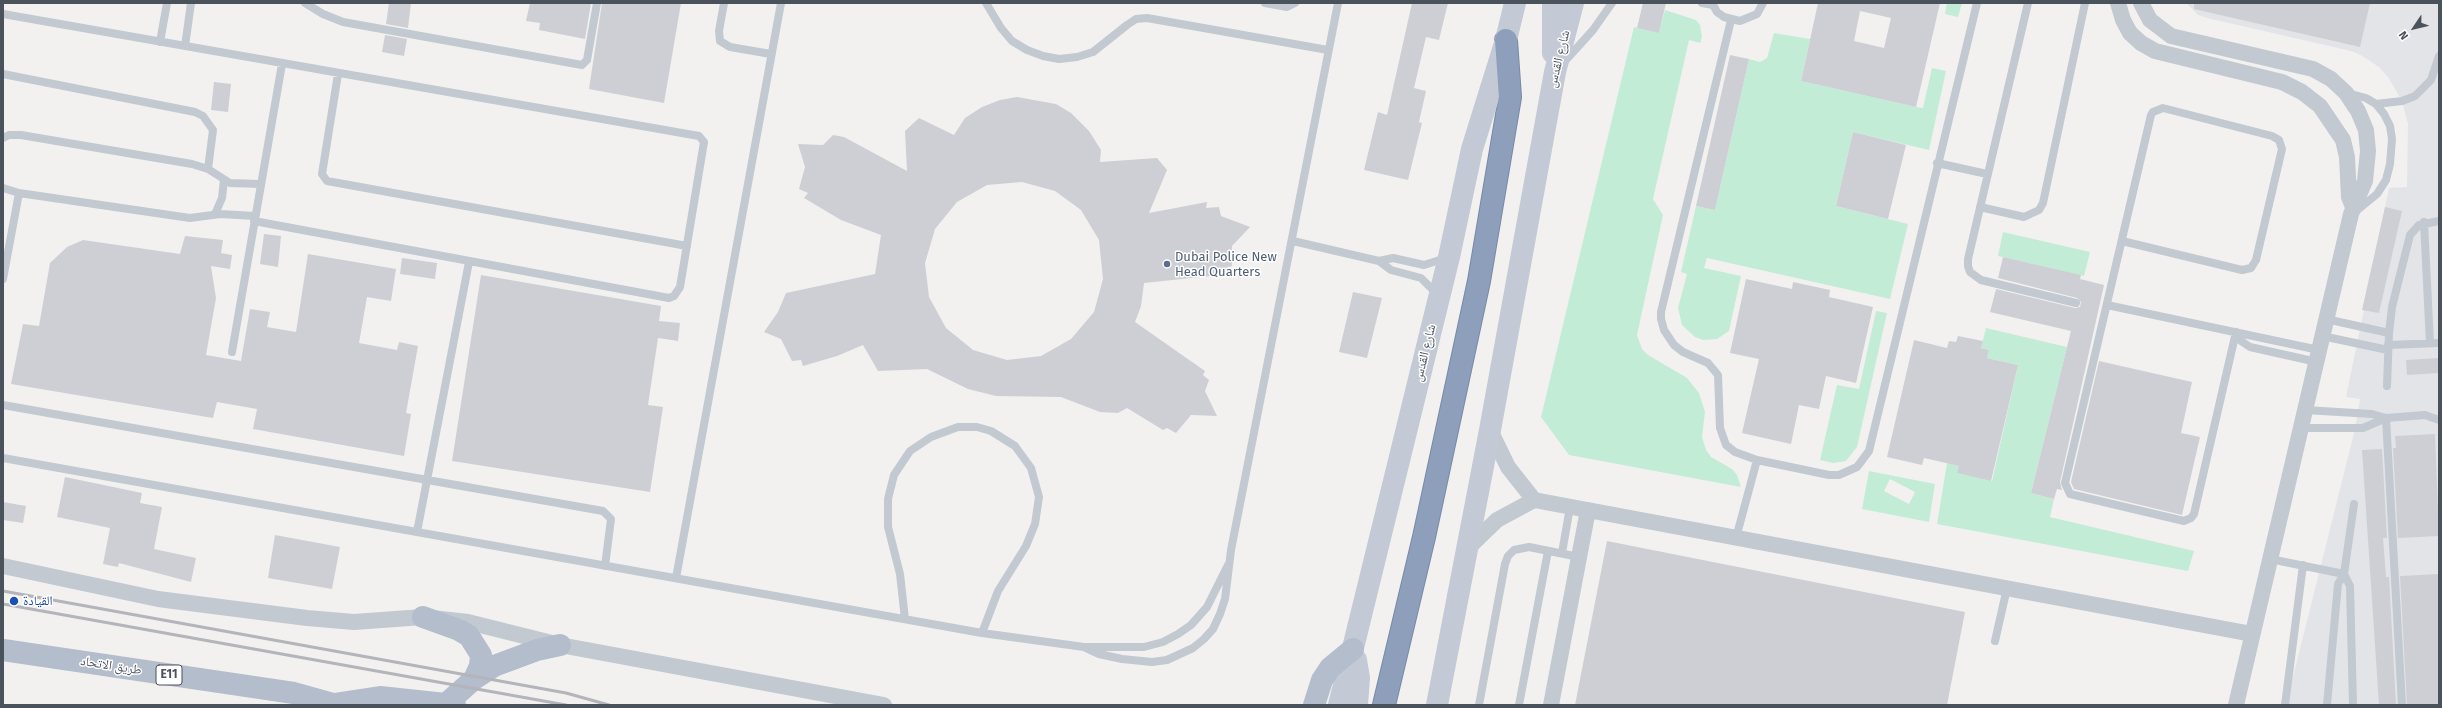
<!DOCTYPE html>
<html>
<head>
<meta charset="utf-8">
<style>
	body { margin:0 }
	#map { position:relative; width:2442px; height:708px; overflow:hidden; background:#f2f1f0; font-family:"Fira Sans",sans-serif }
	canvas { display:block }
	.frame { position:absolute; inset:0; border:4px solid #4a525c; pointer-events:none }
	.north { position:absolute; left:2394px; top:8px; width:40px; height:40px; -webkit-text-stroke:3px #fff; paint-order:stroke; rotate:235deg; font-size:11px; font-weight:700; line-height:16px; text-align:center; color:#4a525c }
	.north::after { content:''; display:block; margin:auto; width:14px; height:18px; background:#4a525c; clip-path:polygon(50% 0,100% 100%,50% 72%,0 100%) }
</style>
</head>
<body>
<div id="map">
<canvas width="2442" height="708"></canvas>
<div class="frame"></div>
<div class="north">N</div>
</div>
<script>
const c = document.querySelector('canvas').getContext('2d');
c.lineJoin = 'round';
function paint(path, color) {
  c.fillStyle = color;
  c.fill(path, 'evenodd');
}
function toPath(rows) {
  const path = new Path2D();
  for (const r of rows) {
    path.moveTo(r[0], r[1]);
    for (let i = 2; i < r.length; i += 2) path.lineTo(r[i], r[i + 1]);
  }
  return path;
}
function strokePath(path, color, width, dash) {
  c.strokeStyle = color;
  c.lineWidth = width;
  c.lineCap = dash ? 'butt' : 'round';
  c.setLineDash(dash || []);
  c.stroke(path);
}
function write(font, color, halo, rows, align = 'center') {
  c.font = font + ' "Fira Sans","Noto Naskh Arabic",sans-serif';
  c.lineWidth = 3;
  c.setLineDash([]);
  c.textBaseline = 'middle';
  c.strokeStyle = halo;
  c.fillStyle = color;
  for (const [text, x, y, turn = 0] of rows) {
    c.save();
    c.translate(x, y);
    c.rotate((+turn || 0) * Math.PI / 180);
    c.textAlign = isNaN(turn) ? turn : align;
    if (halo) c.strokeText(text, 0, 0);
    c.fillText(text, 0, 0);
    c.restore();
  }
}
paint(toPath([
	[2186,3,2439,3,2439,705,2286,705,2355,429,2360,399,2346,397,2389,188,2407,187,2408,124,2402,101,2388,77,2379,67,2361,55,2351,51,2207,18,2198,15]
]), '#e3e4e7');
paint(toPath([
	[1947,3,1962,3,1958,17,1945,14],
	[1665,10,1696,20,1700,25,1702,37,1700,43,1689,40,1653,199,1663,215,1637,335,1642,349,1648,355,1687,378,1699,393,1705,412,1702,437,1706,450,1711,457,1732,469,1737,475,1741,487,1569,455,1541,417,1634,27,1659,33],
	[1774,33,1810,39,1801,81,1916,107,1923,108,1932,68,1946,71,1929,150,1853,132,1836,206,1908,224,1890,299,1707,258,1704,268,1741,276,1729,331,1717,339,1703,340,1695,337,1682,325,1678,308,1687,274,1681,272,1696,206,1715,210,1749,59,1760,62,1767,58],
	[2003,232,2090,252,2084,276,1998,256],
	[1876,311,1887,313,1857,447,1846,461,1833,463,1820,460,1837,385,1859,389],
	[1986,328,2067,347,2031,493,2054,499,2050,517,2194,551,2188,571,1937,524,1947,463,1959,466,1958,473,1992,481,2018,365,1987,358,1989,350,1981,348],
	[1869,471,1935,484,1929,522,1862,509],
	[1890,479,1915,492,1909,504,1884,491]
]), '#c3ecd6');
paint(toPath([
	[389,3,411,3,408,28,386,24],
	[530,3,591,3,585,39,539,30,540,23,526,21],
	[602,3,681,3,664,103,589,89],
	[1412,3,1448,3,1439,40,1426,37,1414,88,1426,91,1419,122,1422,123,1408,180,1364,170,1378,112,1387,115],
	[1643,3,1666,3,1659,33,1637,28],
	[1818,3,1940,3,1916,107,1801,81],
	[1860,11,1891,18,1884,48,1854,41],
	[2194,3,2370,3,2360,47,2194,9],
	[385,35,407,39,404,56,382,52],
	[1730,55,1749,59,1715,210,1696,206],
	[214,82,231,84,228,112,211,110],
	[1017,97,1056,104,1071,113,1089,131,1101,150,1100,162,1157,158,1167,170,1149,213,1207,202,1206,208,1219,207,1221,216,1250,227,1232,246,1232,266,1221,269,1220,275,1144,283,1141,306,1135,322,1205,371,1203,375,1209,380,1205,391,1217,416,1191,415,1176,433,1167,428,1163,430,1127,408,1118,413,1100,412,1061,397,996,396,968,389,927,369,878,371,863,345,837,356,803,366,801,360,792,361,781,339,764,332,778,312,786,293,875,274,881,235,841,220,804,198,808,193,799,189,805,167,798,144,823,145,833,135,844,137,907,171,905,131,919,118,954,135,965,118,982,107,1000,100],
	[1022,182,1055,191,1081,210,1099,240,1103,279,1094,312,1071,339,1041,356,1007,360,973,350,946,328,929,297,925,263,935,229,957,202,987,185],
	[1853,132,1906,145,1888,219,1836,206],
	[2385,207,2402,211,2379,313,2362,310],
	[264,234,281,236,278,267,260,264],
	[185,236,223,240,221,253,232,255,230,269,211,266,216,298,206,355,241,361,250,309,270,312,267,327,296,332,308,254,396,269,391,301,367,297,359,343,397,350,399,342,418,346,406,413,411,414,404,456,253,429,257,409,217,402,213,418,11,384,23,324,39,326,50,263,67,247,83,240,180,254],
	[2003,257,2081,275,2080,279,2104,285,2060,482,2062,490,2057,489,2054,499,2031,493,2071,331,1990,312,1996,289,2075,308,2080,307,2081,302,2077,298,1998,278],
	[402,258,437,263,435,279,400,274],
	[481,275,661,306,659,321,680,323,678,341,658,338,648,405,663,407,650,492,452,461],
	[1746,279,1792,289,1793,282,1830,290,1829,297,1873,307,1856,383,1826,376,1819,409,1799,405,1791,444,1742,433,1759,359,1730,353],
	[1353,292,1382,298,1367,358,1339,352],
	[1958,336,1983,341,1981,348,1989,350,1987,358,2018,365,1991,481,1957,473,1959,466,1924,458,1922,465,1887,457,1914,340,1947,348,1949,341,1956,342],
	[2439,358,2439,373,2407,375,2406,360],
	[2099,361,2192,382,2181,433,2200,437,2182,515,2074,489,2071,482],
	[2435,434,2439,536,2398,538,2393,448,2396,448,2395,436],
	[2382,449,2387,538,2383,538,2386,577,2389,577,2396,705,2379,705,2362,450],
	[65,477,142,493,140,503,162,507,154,549,196,558,191,582,119,563,118,567,103,564,110,528,57,517],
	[3,502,26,506,23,523,3,520],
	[275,535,340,547,332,589,268,578],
	[1607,541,1965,612,1947,705,1575,705],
	[2439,574,2439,705,2407,705,2400,576]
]), '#cecfd4');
const motorway = toPath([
	[1384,705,1424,537,1479,281,1510,97,1506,40]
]);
strokePath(motorway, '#788aa6', 24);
strokePath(toPath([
	[305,3,323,14,343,22,582,65,587,60,597,3],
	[724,3,719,31,720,41,730,47,771,54],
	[986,3,1001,28,1012,41,1027,50,1043,56,1059,59,1077,57,1093,52,1127,25,1136,19,1147,18,1328,50],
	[1265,3,1287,7,1295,3],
	[1702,3,1713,5],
	[1712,3,1717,12,1724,17,1740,21,1757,14,1763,3],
	[2028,3,1968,259,1968,266,1970,272,1981,280,2076,303],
	[3,14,699,136,704,142,680,287,674,296,669,298,254,221],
	[1731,20,1661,312,1661,319,1664,330,1674,345,1683,352,1708,363,1718,375,1720,428,1726,445,1735,452,1757,460,1829,475,1839,475,1857,467,1869,451,1977,3],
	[160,42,167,3],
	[185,46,191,3],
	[1565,61,1593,30,1612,3],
	[3,74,195,112,203,116,213,130,208,169],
	[338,74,322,174,327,181,687,246],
	[2347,93,2366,98,2376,104,2384,114,2390,126,2392,139,2390,164,2386,180,2377,194,2355,212],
	[2376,104,2402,101,2415,96,2431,80,2439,56],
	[3,138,9,135,21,135,192,164,208,169,230,183,260,184],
	[1937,163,1987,174],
	[3,188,19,193,190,218,220,214,255,216],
	[1980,207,2024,217,2039,210,2043,203,2085,3],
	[215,214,222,198,224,180],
	[2424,222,2430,343],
	[1293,241,1379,261,1391,270,1421,278,1437,294],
	[2122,241,2242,270,2251,268,2256,260,2282,149,2279,140,2272,136,2163,108,2153,112,2151,115,2065,483,2070,494,2184,521,2191,518,2194,514,2236,332],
	[1379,261,1393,258,1424,265,1446,258],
	[3,279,19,193],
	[2107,305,2319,350],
	[2326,319,2389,333],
	[2236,332,2241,341,2250,347,2317,362],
	[2322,336,2388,350],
	[2388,345,2439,343],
	[232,352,282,64],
	[2387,386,2389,333,2392,307,2410,235,2419,225,2439,221],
	[3,405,603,511,611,519,605,566],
	[2305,410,2372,414,2386,418,2425,415,2439,420],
	[2386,418,2402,705],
	[2301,428,2363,428,2386,418],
	[3,458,982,633,1084,647,1144,647,1163,642,1178,634,1191,625,1207,607,1228,565],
	[417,532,469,262],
	[1736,538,1757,460],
	[1562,553,1570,507],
	[2270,559,2344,574,2354,504],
	[676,578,781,3],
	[905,619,900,574,888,527,888,499,894,475,910,451,931,437,958,427,977,427,991,431,1015,446,1031,468,1039,497,1035,524,1026,546,998,591,982,633],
	[1995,641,2007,588],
	[1086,648,1099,654,1122,659,1152,662,1167,660,1193,648,1204,639,1213,629,1220,614,1225,599,1231,550,1338,3],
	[1479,705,1505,564,1508,556,1514,550,1529,547,1579,557],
	[1519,705,1548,551],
	[2285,705,2303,565],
	[2327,705,2338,584,2344,574,2350,586,2353,705]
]), '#c2c9d1', 8);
strokePath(toPath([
	[2118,3,2123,20,2130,33,2141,43,2155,51,2282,82,2302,92,2320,106,2343,140,2347,157,2349,197,2353,207],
	[2141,3,2150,20,2171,36,2313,69,2331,79,2346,93,2358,111,2366,130,2368,151,2365,181,2351,214,2236,705],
	[1490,430,1508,467,1534,500],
	[1467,549,1497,520,1534,500,2252,634],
	[3,566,158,599,307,618,354,622,423,617,468,622,560,645,884,705],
	[1551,705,1588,510]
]), '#c2c9d1', 16);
strokePath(toPath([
	[1553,3,1553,53],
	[1356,660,1359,678,1357,705],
	[1339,705,1449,257,1472,149,1506,40,1515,3],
	[1437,705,1490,430,1555,72,1573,3]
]), '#c3cad5', 22);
strokePath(toPath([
	[423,617,459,630,469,636,481,655,480,666,474,679],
	[3,650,294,693,337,705],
	[334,704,380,697,455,705],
	[446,704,474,679,494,666,537,650,560,645],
	[1314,705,1322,680,1330,668,1353,649]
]), '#b3bdcc', 22);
strokePath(motorway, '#8d9fba', 22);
strokePath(toPath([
	[3,591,566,693,609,705],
	[3,604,566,705]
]), '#b3b5ba', 3);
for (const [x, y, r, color] of [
	[1167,264,4,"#5c6f8a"],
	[14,601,5,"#1a4fb4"]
]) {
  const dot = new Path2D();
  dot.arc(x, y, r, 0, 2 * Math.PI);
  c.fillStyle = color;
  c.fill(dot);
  strokePath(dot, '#fff', 1.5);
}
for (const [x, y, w] of [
	[169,675,26]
]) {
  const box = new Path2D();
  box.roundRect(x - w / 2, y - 10, w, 20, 3);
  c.fillStyle = '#fff';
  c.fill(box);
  strokePath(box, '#4a525c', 1);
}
write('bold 12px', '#4a525c', null, [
	["E11",169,675]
]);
write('13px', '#4a525c', '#fff', [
	["شارع القدس",1559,59,-76],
	["شارع القدس",1425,353,-76],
	["طريق الاتحاد",111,666,9]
]);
write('13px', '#4e5e75', '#fff', [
	["Dubai Police New",1175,257],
	["Head Quarters",1175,272]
], 'left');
write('13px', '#164399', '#fff', [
	["القيادة",23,601]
], 'left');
</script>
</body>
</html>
